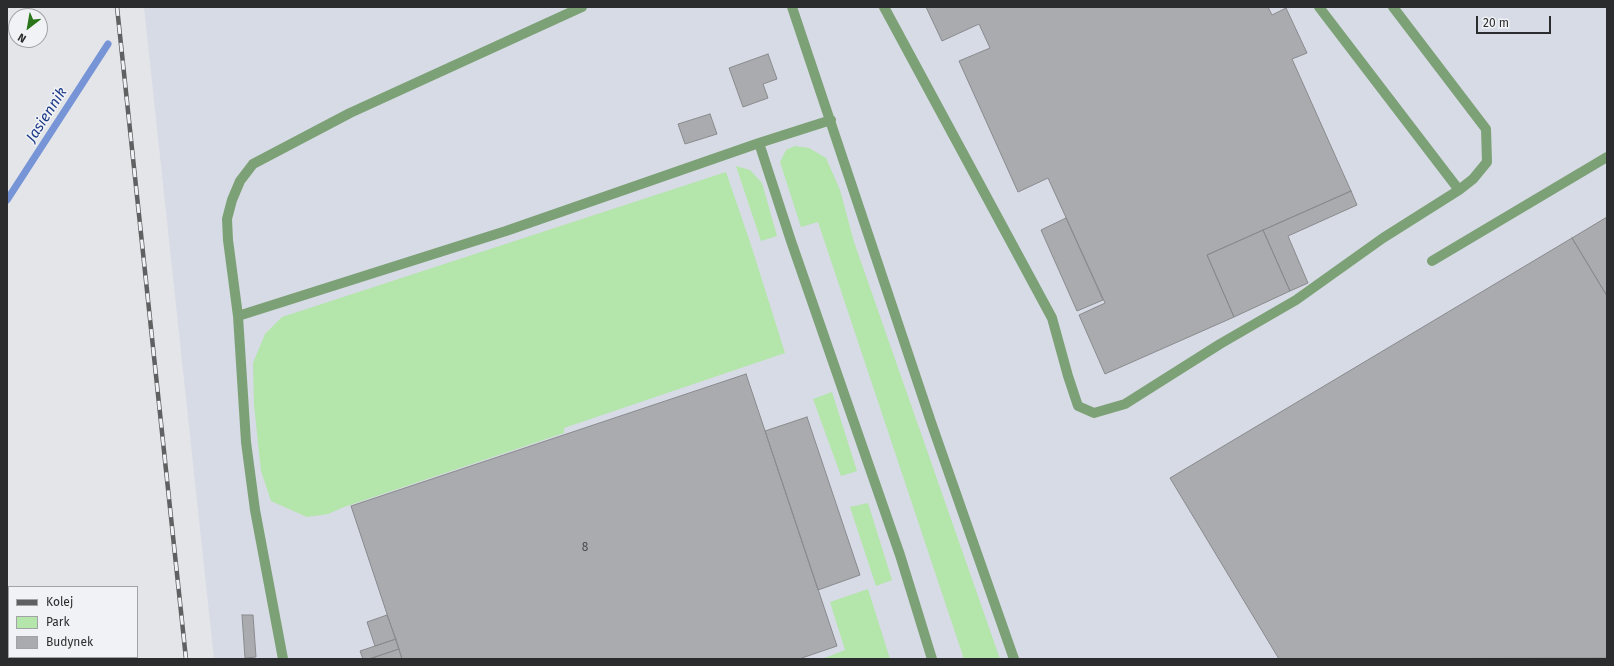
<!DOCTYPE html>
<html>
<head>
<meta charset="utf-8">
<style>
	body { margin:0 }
	#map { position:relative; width:1614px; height:666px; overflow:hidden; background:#e3e5e8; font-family:"Fira Sans",sans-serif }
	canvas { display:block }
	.frame { position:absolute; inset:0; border:8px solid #2b2c2d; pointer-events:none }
	.legend { position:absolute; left:8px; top:586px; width:130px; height:72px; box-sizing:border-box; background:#f0f2f5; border:1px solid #a1a3a5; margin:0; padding:5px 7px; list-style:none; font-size:12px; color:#2b2c2d }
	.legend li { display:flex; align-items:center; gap:8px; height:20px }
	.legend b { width:20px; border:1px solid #a1a3a5 }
	.north { position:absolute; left:8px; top:8px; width:40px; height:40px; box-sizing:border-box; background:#f0f2f5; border:1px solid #a1a3a5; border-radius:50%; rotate:211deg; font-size:11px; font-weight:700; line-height:16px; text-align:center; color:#2b2c2d }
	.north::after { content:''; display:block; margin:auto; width:14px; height:18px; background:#2a751a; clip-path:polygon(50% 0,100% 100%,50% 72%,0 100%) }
	.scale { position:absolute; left:1476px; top:16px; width:75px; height:18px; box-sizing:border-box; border:2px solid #2b2c2d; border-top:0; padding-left:5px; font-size:12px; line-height:14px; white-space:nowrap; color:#2b2c2d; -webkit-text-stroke:3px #f0f2f5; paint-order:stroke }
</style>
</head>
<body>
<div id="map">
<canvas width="1614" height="666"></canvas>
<div class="frame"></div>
<ul class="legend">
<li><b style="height:5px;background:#5f6062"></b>Kolej</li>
<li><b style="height:11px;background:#b4e5aa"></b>Park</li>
<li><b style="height:11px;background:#aaabae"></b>Budynek</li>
</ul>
<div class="north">N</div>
<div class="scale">20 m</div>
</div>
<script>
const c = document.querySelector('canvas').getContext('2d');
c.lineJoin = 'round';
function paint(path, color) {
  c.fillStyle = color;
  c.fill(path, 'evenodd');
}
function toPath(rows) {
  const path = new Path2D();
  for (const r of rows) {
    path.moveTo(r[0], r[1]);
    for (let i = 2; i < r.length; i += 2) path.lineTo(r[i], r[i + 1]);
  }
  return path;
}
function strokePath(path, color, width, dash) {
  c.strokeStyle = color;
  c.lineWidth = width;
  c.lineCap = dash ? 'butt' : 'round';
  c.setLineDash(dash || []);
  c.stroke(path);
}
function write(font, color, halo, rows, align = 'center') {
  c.font = font + ' "Fira Sans",sans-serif';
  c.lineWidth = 3;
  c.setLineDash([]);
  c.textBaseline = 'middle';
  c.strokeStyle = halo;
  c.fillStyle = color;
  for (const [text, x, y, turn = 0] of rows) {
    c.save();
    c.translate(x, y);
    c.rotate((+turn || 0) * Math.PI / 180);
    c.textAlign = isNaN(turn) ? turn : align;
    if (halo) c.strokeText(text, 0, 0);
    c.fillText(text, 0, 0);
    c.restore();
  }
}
paint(toPath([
	[144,7,1607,7,1607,659,214,659]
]), '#d7dbe5');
paint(toPath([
	[795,146,809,148,826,158,840,190,854,242,1000,659,964,659,818,222,801,227,780,162,786,150],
	[736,166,750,170,762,183,777,236,761,241],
	[726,172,751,245,785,353,564,428,564,433,344,507,328,514,307,517,271,501,261,471,254,405,253,363,265,334,282,317],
	[832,392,857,471,841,476,813,399],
	[868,503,892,580,876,586,850,507],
	[868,589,890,659,822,659,845,650,830,602]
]), '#b4e5aa');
strokePath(toPath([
	[7,200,108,44]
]), '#7694d6', 7);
const building = toPath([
	[926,7,1268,7,1272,15,1286,8,1307,53,1292,59,1351,191,1207,255,1234,317,1105,374,1079,315,1105,303,1048,178,1018,192,959,61,990,48,979,24,942,41,926,7],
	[768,54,777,79,763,84,768,98,743,107,729,68,768,54],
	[710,114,717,134,685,144,678,124,710,114],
	[1351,191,1357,205,1288,236,1308,283,1290,291,1263,230,1351,191],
	[1607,217,1607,296,1572,238,1607,217],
	[1066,218,1103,300,1077,311,1041,230,1066,218],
	[1263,230,1290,291,1234,317,1207,255,1263,230],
	[1572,238,1607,296,1607,658,1279,659,1170,478,1572,238],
	[746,374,837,646,799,659,402,659,351,506,746,374],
	[807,417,860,575,818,590,765,431,807,417],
	[242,615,253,615,256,657,245,658,242,615],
	[387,615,396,639,375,646,367,622,387,615],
	[396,639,399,649,369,659,363,659,360,651,396,639],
	[399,649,402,659,369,659,399,649]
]);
paint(building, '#aaabae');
strokePath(building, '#8a8b8e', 1);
strokePath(toPath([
	[792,7,932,425,1014,659],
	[884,7,1052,318,1068,376,1078,406,1094,413,1125,404,1220,344,1296,300,1383,238,1459,190,1473,179,1487,162,1486,129,1393,7],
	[1319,7,1459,190],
	[831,120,759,143,791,241,900,555,932,659],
	[1432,261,1607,157],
	[238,316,228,240,227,219,232,200,240,181,253,164,350,113,582,7],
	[283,659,255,510,246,442,238,316,506,231,759,143]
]), '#7da176', 10);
const rail = toPath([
	[117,7,186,659]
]);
strokePath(rail, '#5f6062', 4.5);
strokePath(rail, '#f0f2f5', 3, [9]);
write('12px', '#4b4c4d', null, [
	["8",585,548]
]);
write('italic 15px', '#1e3b89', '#f0f2f5', [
	["Jasiennik",47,115,-57]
]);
</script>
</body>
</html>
